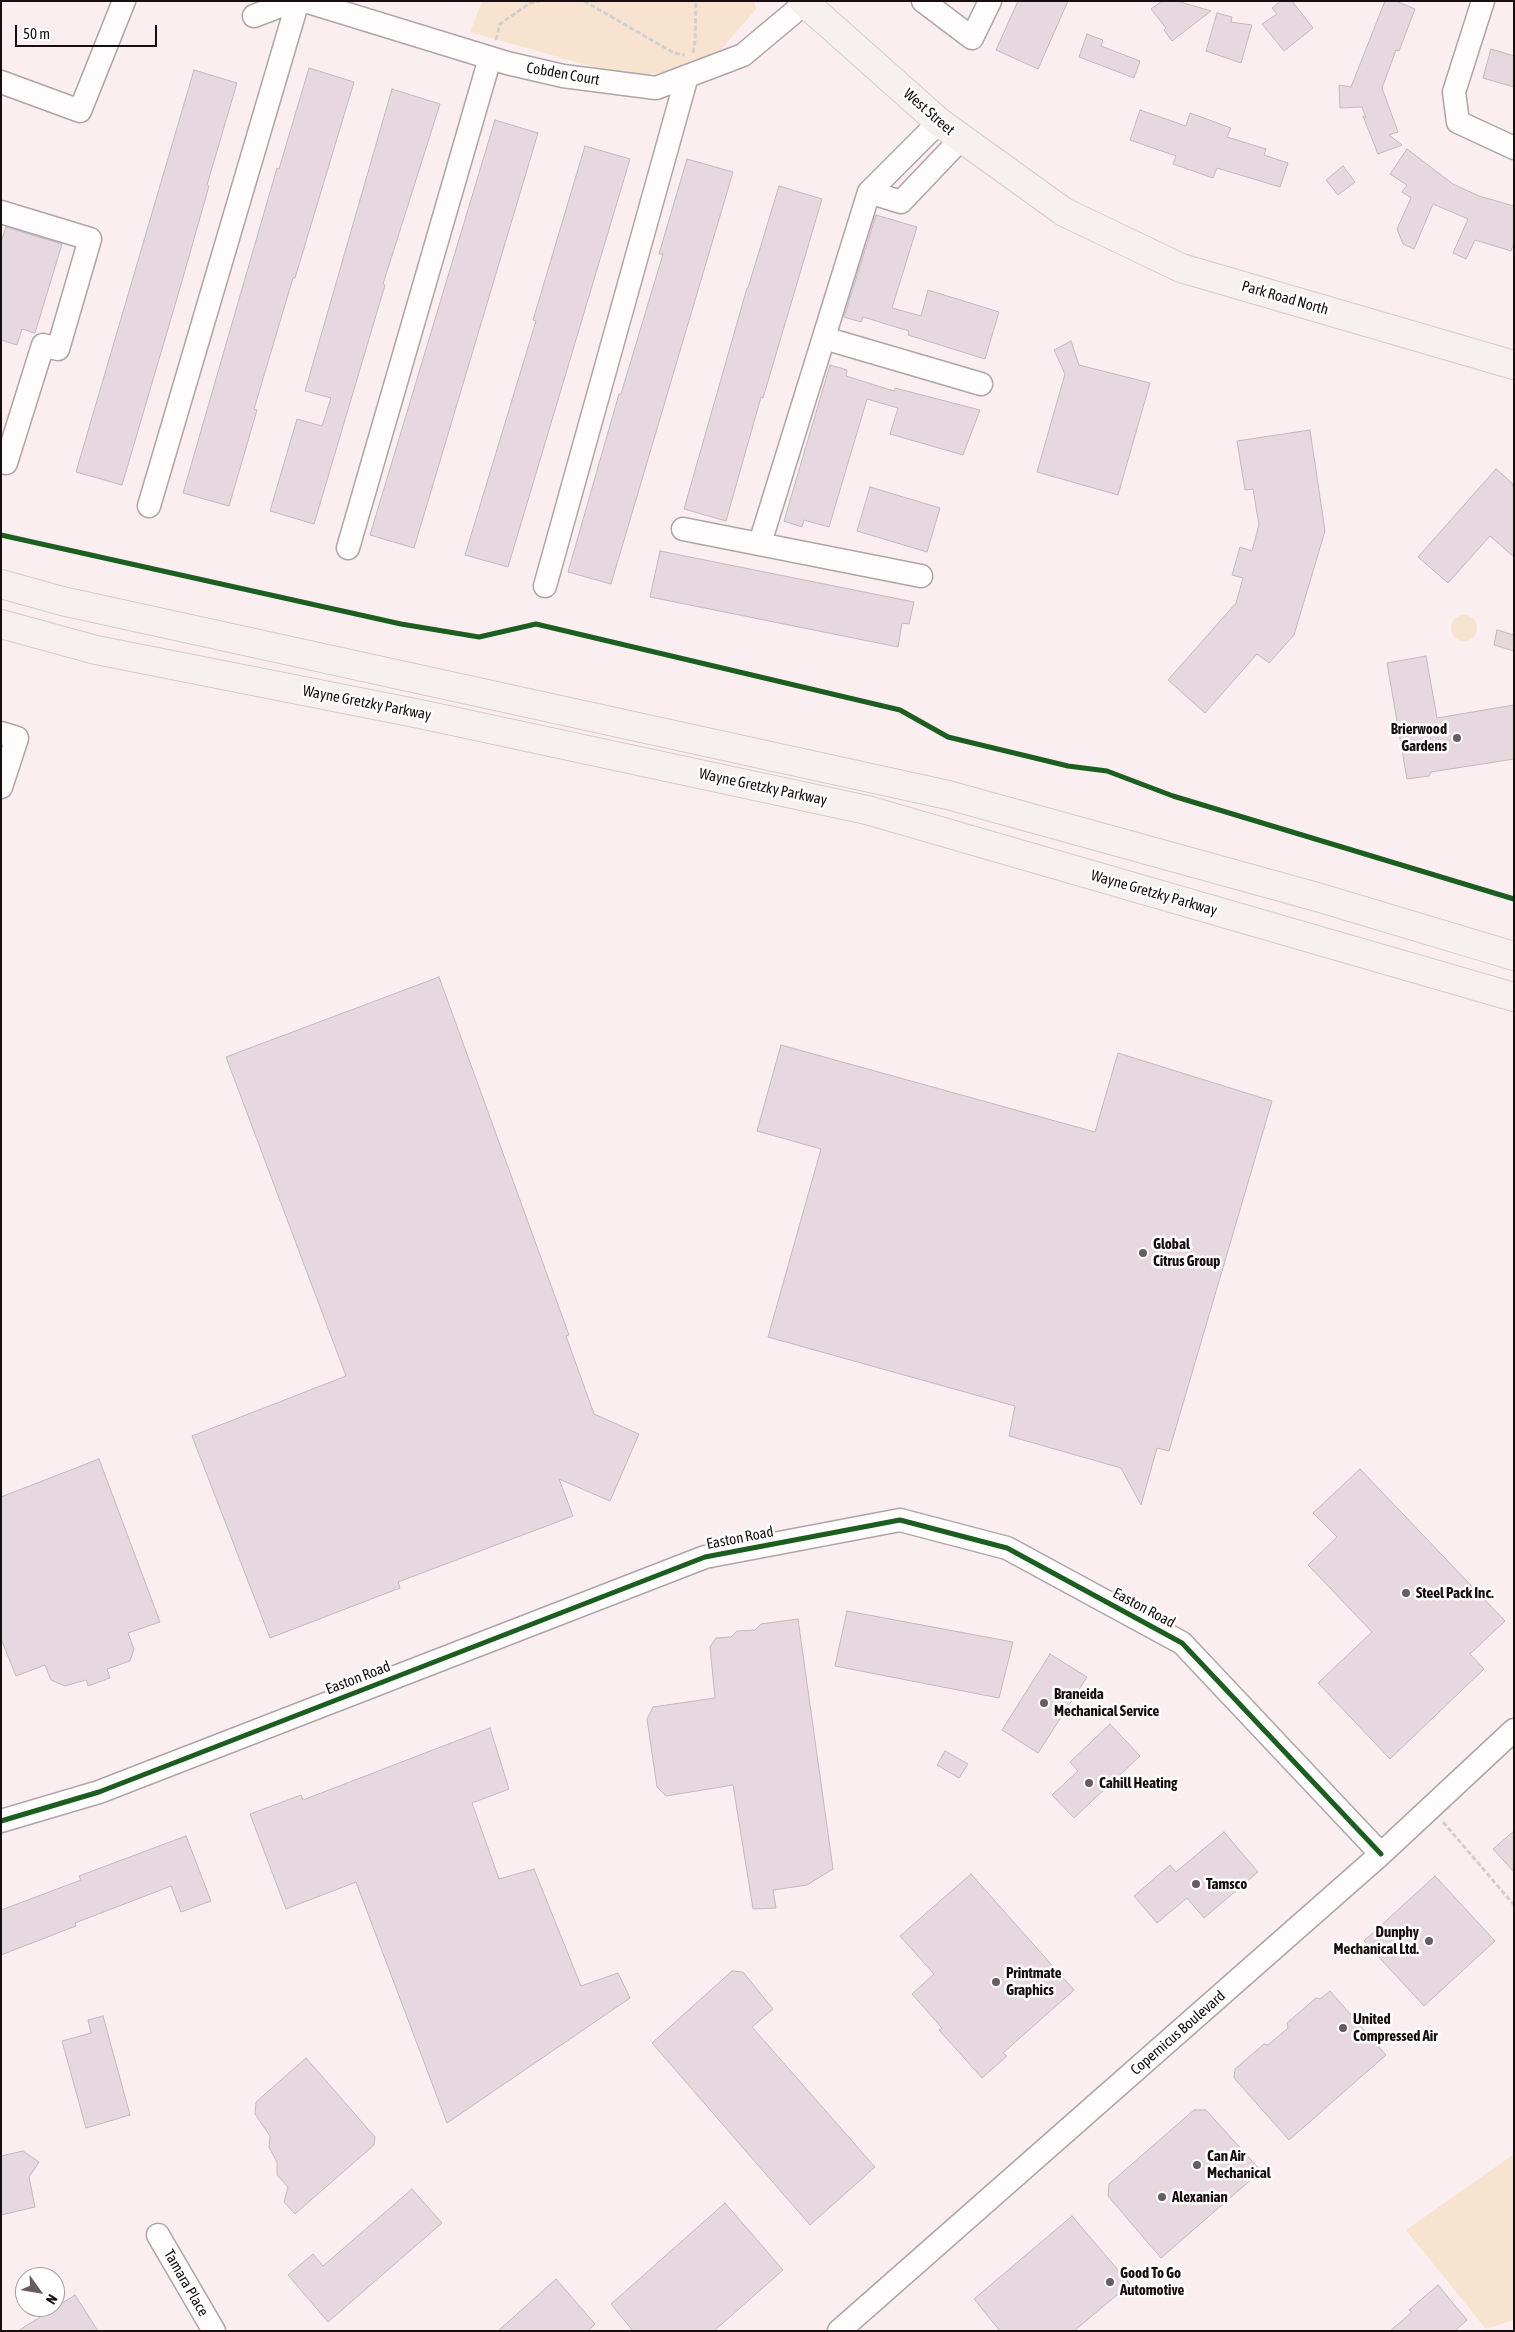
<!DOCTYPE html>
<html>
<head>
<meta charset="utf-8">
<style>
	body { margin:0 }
	#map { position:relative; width:1515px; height:2332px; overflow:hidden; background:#faeef0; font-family:"Asap Condensed",sans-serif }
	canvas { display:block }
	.frame { position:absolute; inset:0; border:2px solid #180d0f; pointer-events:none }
	.north { position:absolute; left:15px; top:2267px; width:50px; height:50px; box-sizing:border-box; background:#fff; border:1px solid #a39e9f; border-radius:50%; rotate:122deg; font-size:14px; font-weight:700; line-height:20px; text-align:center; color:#180d0f }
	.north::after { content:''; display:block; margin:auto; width:18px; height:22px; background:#675c5e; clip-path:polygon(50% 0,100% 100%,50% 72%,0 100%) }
	.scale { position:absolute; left:15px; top:25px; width:142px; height:22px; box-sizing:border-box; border:2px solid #180d0f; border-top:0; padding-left:6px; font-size:15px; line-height:18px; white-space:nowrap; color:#180d0f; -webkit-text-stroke:4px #fff; paint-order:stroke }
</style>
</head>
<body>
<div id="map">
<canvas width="1515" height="2332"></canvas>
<div class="frame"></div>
<div class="north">N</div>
<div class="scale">50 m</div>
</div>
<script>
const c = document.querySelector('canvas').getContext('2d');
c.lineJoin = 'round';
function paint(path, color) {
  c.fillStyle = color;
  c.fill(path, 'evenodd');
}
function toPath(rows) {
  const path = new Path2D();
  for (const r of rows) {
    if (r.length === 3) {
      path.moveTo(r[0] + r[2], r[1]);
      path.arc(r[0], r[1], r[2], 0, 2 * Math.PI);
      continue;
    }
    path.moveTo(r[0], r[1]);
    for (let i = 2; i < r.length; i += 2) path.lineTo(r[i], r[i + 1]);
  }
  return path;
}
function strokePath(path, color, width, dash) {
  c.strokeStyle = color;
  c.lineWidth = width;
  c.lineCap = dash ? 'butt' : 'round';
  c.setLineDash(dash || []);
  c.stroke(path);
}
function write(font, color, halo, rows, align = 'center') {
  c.font = font + ' "Asap Condensed",sans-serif';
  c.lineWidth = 5;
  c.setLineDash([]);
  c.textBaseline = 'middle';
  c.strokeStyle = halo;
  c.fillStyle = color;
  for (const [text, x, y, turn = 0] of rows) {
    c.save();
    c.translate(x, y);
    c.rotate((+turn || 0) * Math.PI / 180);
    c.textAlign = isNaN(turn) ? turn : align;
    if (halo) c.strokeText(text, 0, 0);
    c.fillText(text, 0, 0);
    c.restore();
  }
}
paint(toPath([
	[482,1,754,1,756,9,718,53,675,71,626,76,470,32],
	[1464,628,13],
	[1514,2154,1514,2320,1486,2329,1406,2230]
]), '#f8e3d0');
const building = toPath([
	[1018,1,1068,1,1038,69,996,50,1018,1],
	[1162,1,1177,1,1211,11,1172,41,1164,30,1166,28,1151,9,1162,1],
	[1281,1,1292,1,1313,28,1284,51,1262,24,1277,14,1272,8,1281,1],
	[1385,1,1396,1,1415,9,1399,51,1396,50,1382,88,1398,132,1389,135,1402,145,1378,154,1363,116,1366,118,1362,107,1340,108,1339,85,1351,87,1385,1],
	[1217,13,1232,17,1231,22,1252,25,1241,63,1206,51,1217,13],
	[1087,34,1103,40,1101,46,1140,61,1134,78,1079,57,1087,34],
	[1491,49,1514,56,1514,87,1483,78,1491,49],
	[309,68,354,82,295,278,293,278,254,409,257,410,229,506,183,493,277,168,279,169,309,68],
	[194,70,237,83,207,185,209,186,180,288,122,485,76,472,194,70],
	[392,89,440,104,383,284,385,285,314,524,270,511,297,419,322,426,331,398,305,391,392,89],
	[1140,110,1186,126,1190,113,1231,128,1227,137,1266,149,1264,155,1288,163,1280,187,1217,168,1213,178,1173,164,1176,156,1130,140,1140,110],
	[495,120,538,133,414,548,370,535,495,120],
	[585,146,630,159,508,567,465,555,536,321,533,320,585,146],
	[1407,149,1453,184,1479,196,1514,206,1514,243,1511,251,1475,240,1466,259,1453,253,1468,219,1433,204,1414,249,1403,244,1397,229,1411,198,1402,192,1407,185,1390,174,1407,149],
	[687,159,733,172,611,584,568,572,619,394,621,394,663,254,659,254,687,159],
	[1343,166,1355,182,1338,195,1326,180,1343,166],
	[779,186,822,199,763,398,761,397,726,521,684,509,747,288,748,288,779,186],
	[876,215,917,227,892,308,921,316,928,290,999,312,985,359,908,335,909,331,863,317,861,322,844,317,876,215],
	[6,227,62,244,35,333,22,329,17,345,1,340,1,242,6,227],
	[1071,341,1079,365,1150,383,1118,495,1037,472,1065,374,1054,350,1071,341],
	[830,365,847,370,846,376,894,391,895,388,980,410,963,455,890,434,898,408,867,399,829,527,804,520,802,527,784,521,830,365],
	[1310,430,1325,531,1294,635,1269,663,1257,654,1205,713,1168,680,1236,603,1243,578,1232,575,1240,547,1252,551,1259,525,1253,489,1245,490,1237,441,1310,430],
	[1496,469,1512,483,1514,489,1514,557,1490,536,1448,583,1418,557,1496,469],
	[870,487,940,508,927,552,857,531,870,487],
	[660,551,914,602,909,624,902,623,898,647,650,597,660,551],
	[1497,630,1514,635,1514,651,1494,645,1497,630],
	[1426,656,1437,718,1514,705,1514,759,1431,772,1429,776,1407,779,1387,663,1426,656],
	[439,977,569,1335,566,1336,594,1414,639,1434,610,1501,559,1479,573,1516,398,1582,400,1588,270,1638,192,1436,346,1376,226,1057,439,977],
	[781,1045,1095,1132,1118,1053,1272,1101,1169,1451,1157,1448,1141,1505,1121,1468,1009,1436,1015,1406,768,1337,821,1149,757,1131,781,1045],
	[99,1459,160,1622,128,1633,134,1649,130,1661,107,1669,110,1678,88,1686,86,1680,65,1686,51,1680,45,1665,16,1676,1,1639,1,1497,99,1459],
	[1360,1469,1505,1621,1470,1654,1484,1669,1390,1759,1318,1683,1372,1632,1308,1565,1337,1537,1313,1513,1360,1469],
	[847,1611,1013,1642,999,1698,835,1666,847,1611],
	[798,1619,833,1869,807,1885,773,1890,776,1908,753,1909,733,1785,666,1796,657,1787,647,1719,653,1707,715,1698,710,1647,716,1638,731,1637,737,1631,755,1630,761,1624,798,1619],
	[1050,1654,1087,1677,1038,1753,1002,1730,1050,1654],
	[1110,1724,1140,1756,1074,1818,1052,1795,1078,1771,1070,1762,1110,1724],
	[490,1728,509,1789,472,1803,499,1879,534,1869,581,1986,618,1973,630,1998,447,2123,356,1882,286,1909,250,1814,301,1795,303,1800,490,1728],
	[945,1751,968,1764,959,1778,937,1765,945,1751],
	[1514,1831,1514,1872,1493,1849,1514,1831],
	[1224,1832,1258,1872,1204,1918,1187,1898,1157,1923,1134,1896,1170,1865,1176,1872,1224,1832],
	[186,1836,211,1901,181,1912,171,1886,75,1923,76,1926,1,1955,1,1910,81,1880,79,1876,186,1836],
	[971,1874,1074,1990,1003,2053,1007,2056,982,2078,939,2030,942,2028,912,1994,934,1974,900,1936,971,1874],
	[1435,1876,1495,1941,1424,2006,1364,1941,1435,1876],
	[732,1971,743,1972,773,2009,752,2027,875,2167,810,2225,652,2043,732,1971],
	[1330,1991,1386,2055,1289,2140,1234,2078,1235,2069,1264,2044,1268,2045,1288,2028,1287,2023,1316,1998,1320,1999,1330,1991],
	[103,2016,130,2115,86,2128,62,2041,91,2033,88,2020,103,2016],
	[306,2058,375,2137,374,2145,295,2214,284,2202,288,2187,277,2175,277,2162,269,2147,270,2136,255,2114,256,2102,306,2058],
	[1194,2110,1206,2110,1261,2171,1161,2258,1108,2196,1109,2184,1194,2110],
	[23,2151,39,2162,29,2177,35,2207,1,2215,1,2156,23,2151],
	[412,2189,442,2223,328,2322,288,2275,313,2254,323,2266,412,2189],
	[725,2203,783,2270,714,2331,633,2331,611,2304,725,2203],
	[1072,2216,1130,2284,1074,2331,1000,2331,974,2299,1072,2216],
	[556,2279,595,2324,588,2331,498,2331,556,2279],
	[1438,2285,1467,2320,1455,2331,1390,2331,1412,2312,1409,2310,1438,2285],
	[75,2295,98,2331,18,2331,75,2295]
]);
paint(building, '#e7d8e0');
strokePath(building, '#c2b9bd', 1);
const minor = toPath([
	[305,1,507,63,563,76,656,88,743,55,805,3],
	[923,1,972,38,990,1],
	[1483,1,1454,92,1458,122,1514,148],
	[254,16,293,1],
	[1,82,80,111,124,1],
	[869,192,901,202,961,139],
	[1,212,90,239,58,349,43,345,6,463,1,462],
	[824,338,981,384],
	[149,506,298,1],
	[683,529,921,576],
	[760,543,869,192,939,122],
	[348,548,490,58],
	[545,586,687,76],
	[1,733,17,738,1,787],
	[1,1821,99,1792,705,1557,900,1520,1007,1548,1182,1643,1381,1854],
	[158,2235,214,2331],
	[839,2331,1381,1854,1514,1730]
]);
const major = toPath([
	[803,1,939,122,1064,212,1181,268,1514,365],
	[1,584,62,601,948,795,1317,897,1514,956],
	[1,624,96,650,420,714,867,810,1514,997]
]);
strokePath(minor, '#afa4a6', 25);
strokePath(major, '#d4cdce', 30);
strokePath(toPath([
	[584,1,674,53,685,55],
	[496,40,500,24,530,3,539,1],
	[693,53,695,41,696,1],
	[1443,1822,1514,1905]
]), '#d2cfcf', 3, [5, 2.5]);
strokePath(minor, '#fefcfd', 22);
strokePath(major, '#f6f0ee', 28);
strokePath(toPath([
	[1,535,401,624,479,637,536,624,900,710,948,737,1068,766,1107,771,1173,796,1514,899],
	[1,1821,99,1792,705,1557,900,1520,1007,1548,1182,1643,1381,1854]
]), '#1b5e20', 5);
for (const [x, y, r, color] of [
	[1457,738,5,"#675c5e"],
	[1143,1253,5,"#675c5e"],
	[1406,1593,5,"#675c5e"],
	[1044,1703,5,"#675c5e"],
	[1089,1783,5,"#675c5e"],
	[1196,1884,5,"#675c5e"],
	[1429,1941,5,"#675c5e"],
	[996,1982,5,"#675c5e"],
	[1343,2028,5,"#675c5e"],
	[1197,2165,5,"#675c5e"],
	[1162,2197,5,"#675c5e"],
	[1110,2282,5,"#675c5e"]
]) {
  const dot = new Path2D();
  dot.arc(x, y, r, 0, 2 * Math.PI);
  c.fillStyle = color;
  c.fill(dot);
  strokePath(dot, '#fff', 2);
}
write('15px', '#180d0f', '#fff', [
	["Cobden Court",563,74,10],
	["West Street",929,112,41],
	["Park Road North",1285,298,16],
	["Wayne Gretzky Parkway",367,703,11],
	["Wayne Gretzky Parkway",763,787,12],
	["Wayne Gretzky Parkway",1154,893,16],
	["Easton Road",740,1538,-11],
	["Easton Road",1144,1608,28],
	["Easton Road",358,1678,-21],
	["Copernicus Boulevard",1178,2033,-41],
	["Tamara Place",186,2283,60]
]);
write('bold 15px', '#180d0f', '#fff', [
	["Brierwood",1447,729,"right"],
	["Gardens",1447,746,"right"],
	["Global",1153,1244],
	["Citrus Group",1153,1261],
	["Steel Pack Inc.",1416,1593],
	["Braneida",1054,1694],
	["Mechanical Service",1054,1711],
	["Cahill Heating",1099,1783],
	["Tamsco",1206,1884],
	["Dunphy",1419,1932,"right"],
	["Mechanical Ltd.",1419,1949,"right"],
	["Printmate",1006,1973],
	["Graphics",1006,1990],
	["United",1353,2019],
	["Compressed Air",1353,2036],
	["Can Air",1207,2156],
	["Mechanical",1207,2173],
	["Alexanian",1172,2197],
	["Good To Go",1120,2273],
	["Automotive",1120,2290]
], 'left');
</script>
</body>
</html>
